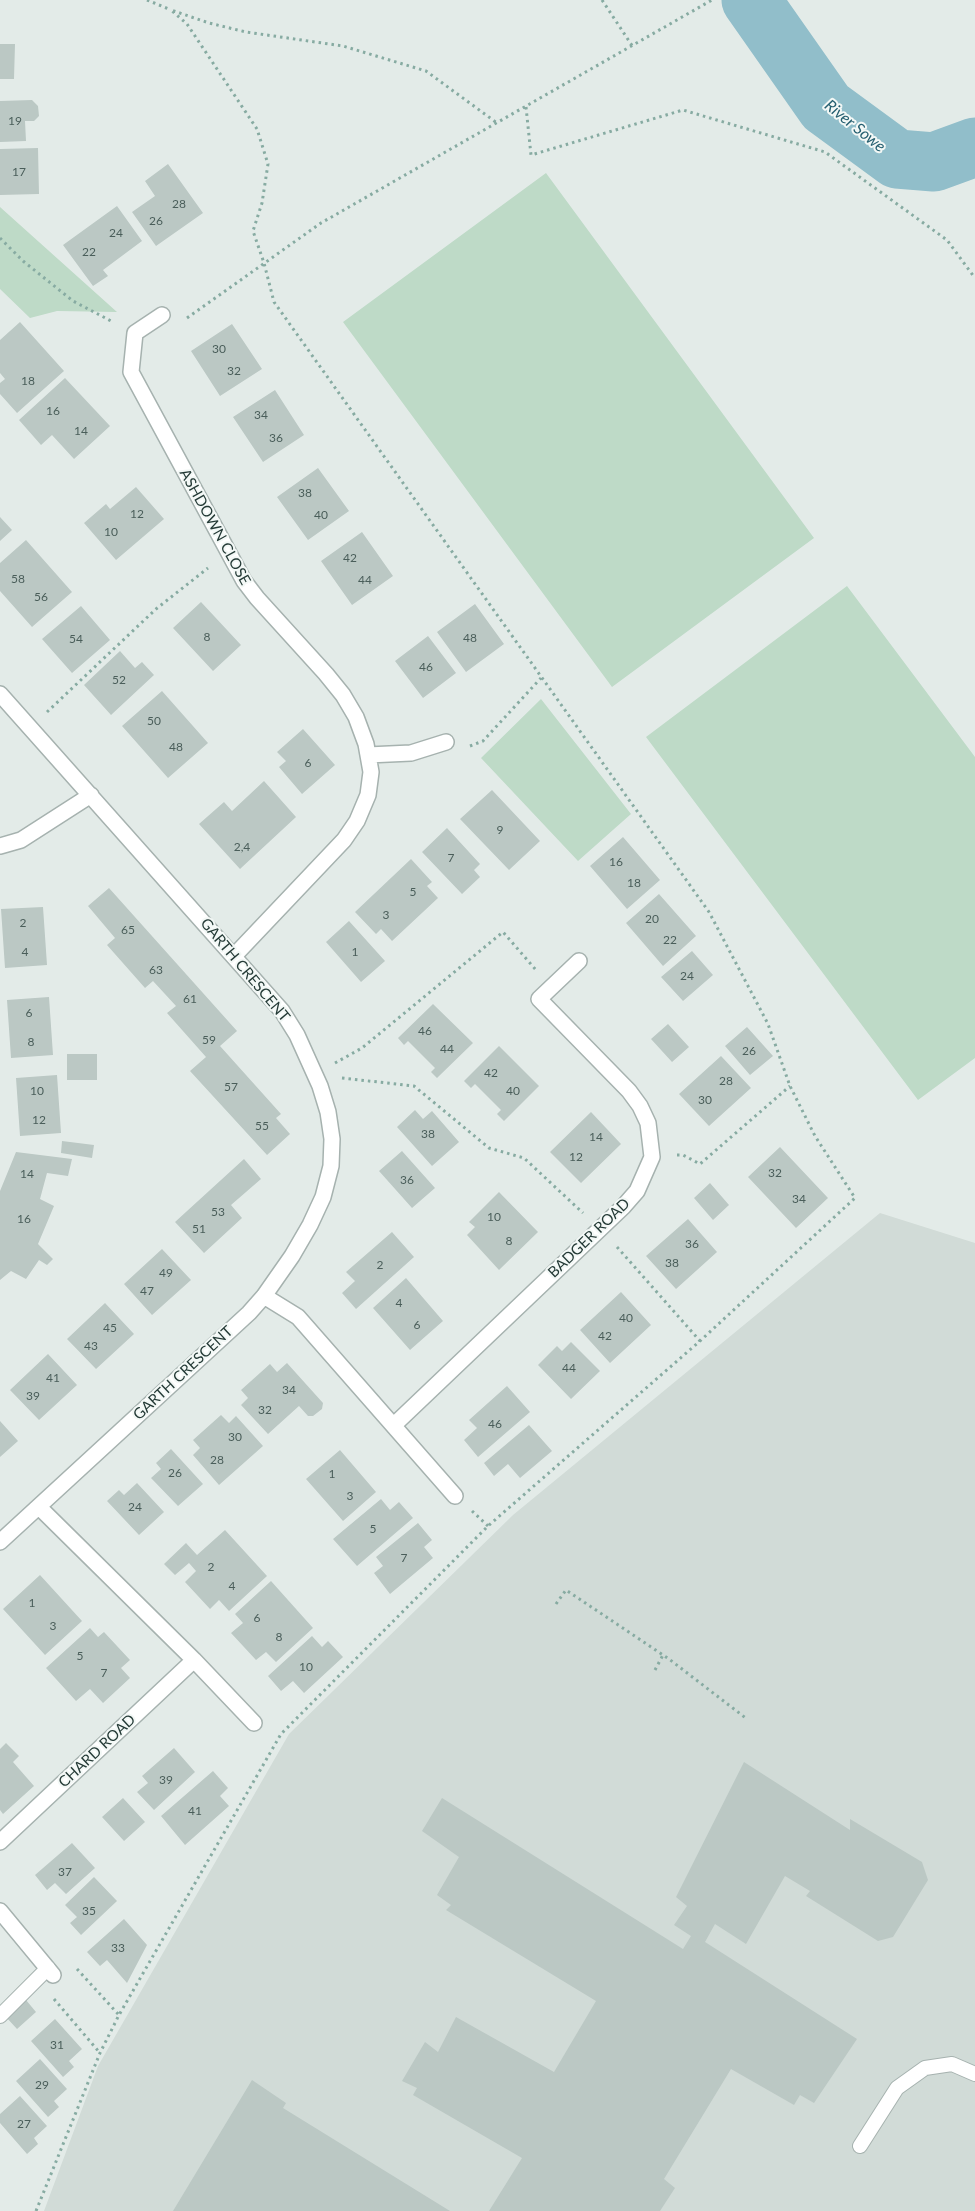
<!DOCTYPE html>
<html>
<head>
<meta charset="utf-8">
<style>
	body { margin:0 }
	canvas { display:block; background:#e3ebe8 }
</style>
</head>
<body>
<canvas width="975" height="2211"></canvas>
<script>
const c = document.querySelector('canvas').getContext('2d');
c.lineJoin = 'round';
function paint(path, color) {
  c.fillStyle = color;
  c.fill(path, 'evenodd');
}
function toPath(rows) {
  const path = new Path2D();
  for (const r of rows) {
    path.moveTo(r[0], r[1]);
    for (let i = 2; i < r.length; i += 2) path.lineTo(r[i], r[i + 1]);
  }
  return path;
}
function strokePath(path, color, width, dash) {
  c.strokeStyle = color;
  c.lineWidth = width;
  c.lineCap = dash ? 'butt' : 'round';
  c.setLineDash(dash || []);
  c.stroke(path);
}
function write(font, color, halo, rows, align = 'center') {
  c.font = font + ' Lato,sans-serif';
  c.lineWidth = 4;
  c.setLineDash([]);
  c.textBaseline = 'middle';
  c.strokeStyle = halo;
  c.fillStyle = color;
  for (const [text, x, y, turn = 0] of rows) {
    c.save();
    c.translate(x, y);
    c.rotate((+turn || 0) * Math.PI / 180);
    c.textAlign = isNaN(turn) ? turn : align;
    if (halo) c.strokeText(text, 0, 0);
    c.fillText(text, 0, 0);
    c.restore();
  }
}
paint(toPath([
	[880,1213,975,1243,975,2211,44,2211,98,2066,289,1734,513,1515]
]), '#d1dbd7');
paint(toPath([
	[546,173,814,538,612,687,343,322],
	[0,207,117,312,57,311,30,318,0,289],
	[847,586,975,757,975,1058,918,1100,646,737],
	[541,699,631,814,578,861,481,758]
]), '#bedac7');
strokePath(toPath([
	[751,0,826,107,897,159,934,162,975,147]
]), '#91beca', 59);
paint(toPath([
	[0,44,15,44,14,79,0,79],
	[32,100,38,106,39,116,34,121,25,121,26,141,0,142,0,101],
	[38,148,39,194,0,195,0,149],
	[168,164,203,213,156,246,132,212,155,196,145,181],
	[117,206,142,241,103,270,108,276,93,286,63,245],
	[20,322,64,371,17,413,0,394,0,383,5,379,0,373,0,340],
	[232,324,262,369,220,396,191,351],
	[65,378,110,426,74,459,52,435,41,445,19,420],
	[275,390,304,435,263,462,233,417],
	[318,468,349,511,308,540,277,497],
	[136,487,164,519,116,560,84,523,106,504,110,509],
	[0,517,12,530,0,541],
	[362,532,393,576,352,605,321,561],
	[26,540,72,592,32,627,0,591,0,563],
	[201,602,241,645,213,671,173,628],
	[475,604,504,644,466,672,437,632],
	[81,606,110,640,72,673,42,639],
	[428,636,456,673,423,698,395,661],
	[120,651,135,668,142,662,154,675,111,715,84,685],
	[162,691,208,743,168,778,122,726],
	[303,729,335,765,302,794,279,767,286,761,277,752],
	[264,781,296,817,240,869,199,824,224,802,232,811],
	[492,790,540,841,509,870,460,819],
	[447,828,480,864,474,870,480,877,462,894,422,852],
	[623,837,660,880,627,909,590,866],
	[411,859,432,882,427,886,438,898,392,941,381,929,376,934,355,912],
	[109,888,237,1031,220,1046,281,1114,276,1118,290,1134,267,1155,190,1071,206,1057,167,1013,176,1006,153,981,145,988,107,945,115,938,88,906],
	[659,894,696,936,663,966,626,923],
	[43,907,47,965,5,968,1,909],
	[349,921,385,961,361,982,326,942],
	[692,951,713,975,683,1001,661,977],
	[49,997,53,1055,11,1058,7,1000],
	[433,1004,473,1043,437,1078,431,1072,435,1068,408,1041,404,1045,398,1038],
	[668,1024,689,1047,672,1062,651,1039],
	[747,1027,773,1056,750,1075,725,1046],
	[499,1046,539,1086,504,1121,497,1114,501,1110,475,1084,471,1088,464,1081],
	[67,1054,97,1054,97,1080,67,1080],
	[721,1056,751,1088,709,1126,679,1094],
	[57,1075,61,1133,20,1136,16,1078],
	[415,1110,423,1119,432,1111,459,1142,432,1166,397,1127],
	[591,1112,621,1144,581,1183,550,1152],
	[62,1141,94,1145,92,1158,61,1153],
	[780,1147,828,1198,796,1228,748,1177],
	[402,1151,435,1188,412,1208,379,1171],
	[16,1152,72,1159,68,1176,47,1173,40,1199,54,1206,38,1244,53,1259,47,1265,39,1260,26,1279,11,1271,0,1280,0,1191],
	[244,1159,261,1179,231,1205,242,1218,204,1253,175,1222],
	[710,1183,729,1205,713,1220,694,1198],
	[499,1192,538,1232,499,1270,467,1235,475,1227,469,1222],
	[688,1219,717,1252,676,1289,646,1256],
	[392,1232,414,1257,356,1309,342,1293,355,1281,346,1272],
	[162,1249,191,1280,152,1315,124,1284],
	[406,1278,443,1321,410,1350,373,1308],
	[621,1292,651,1325,610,1363,580,1330],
	[105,1303,134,1334,96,1369,67,1339],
	[571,1342,600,1371,571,1399,538,1365,557,1346,562,1351],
	[48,1354,77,1385,39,1420,10,1390],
	[287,1363,323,1403,322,1409,313,1416,308,1416,299,1406,268,1434,241,1405,248,1398,241,1390,270,1364,277,1372],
	[507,1386,530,1412,478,1457,464,1440,477,1428,469,1420],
	[221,1415,229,1423,236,1416,263,1446,219,1485,193,1455,200,1448,193,1440],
	[0,1421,18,1441,0,1457],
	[529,1425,552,1451,520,1478,508,1464,494,1476,484,1463],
	[171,1449,203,1484,178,1506,151,1478,161,1469,156,1463],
	[340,1450,376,1492,343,1521,306,1479],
	[137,1483,164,1512,139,1535,107,1501,119,1490,124,1495],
	[381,1499,390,1510,399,1502,413,1518,357,1566,333,1539],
	[418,1523,432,1540,424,1547,433,1558,390,1594,374,1573,383,1566,376,1557],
	[225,1530,267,1576,229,1611,219,1600,210,1609,185,1582,196,1571,189,1563,175,1575,164,1564,186,1543,197,1555],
	[40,1575,82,1621,45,1655,3,1609],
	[271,1581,313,1628,276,1662,266,1652,256,1660,231,1633,243,1623,235,1614],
	[90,1628,98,1637,104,1632,130,1660,121,1668,130,1678,103,1703,90,1689,76,1701,46,1668],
	[312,1636,322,1647,328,1641,343,1657,304,1693,293,1681,281,1691,268,1676],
	[6,1743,19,1756,13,1762,34,1786,3,1814,0,1810,0,1749],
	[174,1748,195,1772,154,1810,137,1792,148,1783,142,1776],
	[744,1762,850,1830,850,1819,922,1862,928,1880,893,1937,878,1941,806,1896,810,1891,785,1876,746,1944,715,1924,705,1942,857,2039,814,2103,800,2095,794,2105,731,2069,664,2179,675,2188,660,2211,489,2211,522,2158,413,2095,417,2088,402,2081,425,2042,438,2052,456,2017,554,2072,596,2001,446,1910,451,1905,437,1895,459,1857,422,1831,442,1798,683,1949,691,1936,674,1925,687,1906,676,1897],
	[213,1771,228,1788,220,1796,229,1806,185,1845,161,1816],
	[123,1798,145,1822,124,1841,102,1817],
	[72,1843,95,1868,66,1894,55,1883,47,1890,35,1875],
	[94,1877,117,1901,81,1935,70,1923,77,1917,65,1905],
	[124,1919,147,1945,127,1983,107,1960,100,1966,87,1952],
	[26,2000,36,2012,17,2029,6,2017],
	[55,2019,82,2049,69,2061,74,2067,63,2077,31,2041],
	[40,2059,67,2089,54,2101,59,2107,48,2117,16,2081],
	[252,2080,286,2103,283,2108,450,2211,173,2211],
	[20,2096,47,2126,34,2138,38,2144,27,2154,0,2123,0,2114]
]), '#bbc8c4');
const service = toPath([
	[0,2016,48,1968],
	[860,2146,897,2088,925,2068,952,2064,975,2074]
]);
const minor = toPath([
	[162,315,135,333,131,372,244,581,257,598,326,674,343,695,356,717,366,744,371,772,368,795,357,821,344,840,234,956],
	[0,694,282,1011,297,1035,320,1086,328,1112,332,1139,331,1166,323,1197,310,1225,292,1256,264,1296,249,1313,0,1542],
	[368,755,411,753,446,742],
	[0,846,21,840,91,795],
	[264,1296,298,1317,455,1496],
	[394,1425,623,1207,637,1191,652,1157,648,1123,640,1106,629,1091,539,999,579,961],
	[39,1507,194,1660,254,1723],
	[0,1842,194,1660],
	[0,1911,53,1975]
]);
strokePath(service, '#a6b2af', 16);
strokePath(minor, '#a6b2af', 18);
strokePath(toPath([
	[147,0,171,10],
	[602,0,633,47],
	[526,107,531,155,683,110,825,152,947,240,975,278],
	[0,238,23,261,73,301,113,322],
	[187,318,321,223,712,0],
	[47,712,156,609,208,568],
	[470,746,483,741,541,678],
	[335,1063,362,1048,503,932,536,970],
	[342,1078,414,1086,489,1148,524,1158,583,1213],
	[677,1155,683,1155,700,1164,790,1086],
	[617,1247,700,1341],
	[472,1511,488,1526],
	[556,1604,566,1590,669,1659,747,1719],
	[655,1670,663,1655],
	[77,1969,119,2015],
	[54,1999,100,2053],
	[36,2211,100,2053,119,2015,281,1734,488,1526,700,1341,855,1198,815,1136,790,1086,768,1024,709,912,274,302,264,263,253,231,262,203,268,164,257,129,187,24,171,10,209,23,246,32,343,46,426,71,497,123]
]), '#87aba2', 3, [2.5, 4]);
strokePath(service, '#fff', 14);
strokePath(minor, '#fff', 15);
write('12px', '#4a5e5a', null, [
	["19",15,121],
	["17",19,172],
	["28",179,204],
	["26",156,221],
	["24",116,233],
	["22",89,252],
	["30",219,349],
	["32",234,371],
	["18",28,381],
	["16",53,411],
	["34",261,415],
	["14",81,431],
	["36",276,438],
	["38",305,493],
	["12",137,514],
	["40",321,515],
	["10",111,532],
	["42",350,558],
	["58",18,579],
	["44",365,580],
	["56",41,597],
	["8",207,637],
	["48",470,638],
	["54",76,639],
	["46",426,667],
	["52",119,680],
	["50",154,721],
	["48",176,747],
	["6",308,763],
	["9",500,830],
	["2,4",242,847],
	["7",451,858],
	["16",616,862],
	["18",634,883],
	["5",413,892],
	["3",386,915],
	["20",652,919],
	["2",23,923],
	["65",128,930],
	["22",670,940],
	["4",25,952],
	["1",355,952],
	["63",156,970],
	["24",687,976],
	["61",190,999],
	["6",29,1013],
	["46",425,1031],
	["59",209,1040],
	["8",31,1042],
	["44",447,1049],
	["26",749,1051],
	["42",491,1073],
	["28",726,1081],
	["57",231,1087],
	["10",37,1091],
	["40",513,1091],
	["30",705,1100],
	["12",39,1120],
	["55",262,1126],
	["38",428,1134],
	["14",596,1137],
	["12",576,1157],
	["32",775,1173],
	["14",27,1174],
	["36",407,1180],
	["34",799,1199],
	["53",218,1212],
	["10",494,1217],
	["16",24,1219],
	["51",199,1229],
	["8",509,1241],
	["36",692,1244],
	["38",672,1263],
	["2",380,1265],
	["49",166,1273],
	["47",147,1291],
	["4",399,1303],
	["40",626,1318],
	["6",417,1325],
	["45",110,1328],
	["42",605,1336],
	["43",91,1346],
	["44",569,1368],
	["41",53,1378],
	["34",289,1390],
	["39",33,1396],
	["32",265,1410],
	["46",495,1424],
	["30",235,1437],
	["28",217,1460],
	["26",175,1473],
	["1",332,1474],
	["3",350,1496],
	["24",135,1507],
	["5",373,1529],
	["7",404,1558],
	["2",211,1567],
	["4",232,1586],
	["1",32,1603],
	["6",257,1618],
	["3",53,1626],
	["8",279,1637],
	["5",80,1656],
	["10",306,1667],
	["7",104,1673],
	["39",166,1780],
	["41",195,1811],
	["37",65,1872],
	["35",89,1911],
	["33",118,1948],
	["31",57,2045],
	["29",42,2085],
	["27",24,2124]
]);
write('15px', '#243a36', '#f3f8f6', [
	["ASHDOWN CLOSE",215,527,61],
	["GARTH CRESCENT",245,970,50],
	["BADGER ROAD",589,1238,-44],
	["GARTH CRESCENT",183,1373,-43],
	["CHARD ROAD",97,1751,-43]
]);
write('italic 16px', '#255f70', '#f3f8f6', [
	["River Sowe",855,126,39]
]);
</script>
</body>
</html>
